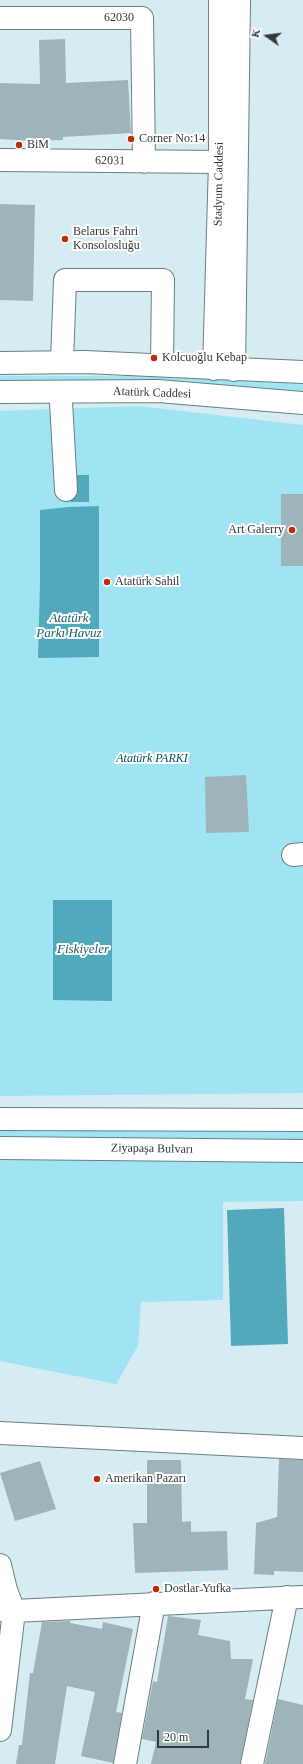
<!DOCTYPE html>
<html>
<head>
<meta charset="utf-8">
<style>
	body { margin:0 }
	#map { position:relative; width:303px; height:1764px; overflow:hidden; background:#d5ecf2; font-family:Georgia,serif }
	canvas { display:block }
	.north { position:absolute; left:247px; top:16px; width:40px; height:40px; -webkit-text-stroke:3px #fff; paint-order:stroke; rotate:284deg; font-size:11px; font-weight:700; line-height:16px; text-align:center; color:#30393c }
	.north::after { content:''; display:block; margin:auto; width:14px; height:18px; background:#30393c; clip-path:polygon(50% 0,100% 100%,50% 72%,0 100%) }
	.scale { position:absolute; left:157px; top:1730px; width:52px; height:18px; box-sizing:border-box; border:2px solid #30393c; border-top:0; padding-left:5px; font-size:12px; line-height:14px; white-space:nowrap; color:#30393c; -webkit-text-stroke:3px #fff; paint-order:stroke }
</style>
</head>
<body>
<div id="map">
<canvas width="303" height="1764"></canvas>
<div class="north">K</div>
<div class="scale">20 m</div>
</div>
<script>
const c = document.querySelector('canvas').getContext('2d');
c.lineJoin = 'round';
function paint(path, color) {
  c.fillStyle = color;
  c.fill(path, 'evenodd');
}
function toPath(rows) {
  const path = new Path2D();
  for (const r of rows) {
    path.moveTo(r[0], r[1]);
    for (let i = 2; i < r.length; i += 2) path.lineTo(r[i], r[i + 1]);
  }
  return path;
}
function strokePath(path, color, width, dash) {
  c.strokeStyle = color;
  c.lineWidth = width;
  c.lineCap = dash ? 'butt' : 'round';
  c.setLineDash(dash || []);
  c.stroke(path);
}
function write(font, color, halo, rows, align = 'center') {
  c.font = font + ' Georgia,serif';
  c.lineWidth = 4;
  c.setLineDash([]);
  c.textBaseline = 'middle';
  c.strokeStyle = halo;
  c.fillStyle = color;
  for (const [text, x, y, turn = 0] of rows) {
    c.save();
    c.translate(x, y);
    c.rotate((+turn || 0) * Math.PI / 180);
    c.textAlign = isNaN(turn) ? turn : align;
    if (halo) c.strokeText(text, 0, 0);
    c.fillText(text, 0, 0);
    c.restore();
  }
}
paint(toPath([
	[0,376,141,376,303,383,303,391,141,382,0,382],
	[139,406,303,425,303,1093,0,1096,0,411],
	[0,1129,303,1129,303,1142,0,1143],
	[152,1158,303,1163,303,1201,223,1202,223,1300,141,1302,138,1346,116,1384,0,1361,0,1159]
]), '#a0e4f4');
paint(toPath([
	[71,475,89,475,89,502,71,502],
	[99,506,99,657,38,658,40,582,40,510,68,507],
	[53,900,112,900,112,1001,53,1000],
	[284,1208,288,1344,231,1346,227,1210]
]), '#53a9bc');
paint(toPath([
	[65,39,66,83,128,80,131,133,63,137,63,140,30,141,0,139,0,83,40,84,39,40],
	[0,204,35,205,33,301,0,300],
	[281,494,303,494,303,566,281,566],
	[246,775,249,832,206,833,205,777],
	[279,1459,303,1460,303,1572,274,1571,274,1575,254,1574,256,1523,277,1517],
	[147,1460,181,1460,182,1522,191,1521,191,1532,227,1531,228,1570,135,1573,133,1523,147,1523],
	[40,1461,56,1509,15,1521,0,1473],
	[168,1616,201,1620,198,1635,230,1641,231,1659,253,1659,245,1699,253,1700,240,1764,151,1764,156,1742,142,1739,153,1681,157,1682],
	[70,1621,70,1623,102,1629,103,1622,133,1629,116,1712,122,1713,113,1763,81,1756,95,1692,67,1686,55,1764,16,1764,19,1745,22,1745,30,1673,33,1673,42,1622],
	[278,1699,303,1705,303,1764,265,1764]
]), '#9eb4b9');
const minor = toPath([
	[0,18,142,18,144,162],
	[0,160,220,162],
	[62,362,65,280,163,280,162,365],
	[61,402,66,490],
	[293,855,303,854],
	[0,1433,303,1448],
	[0,1565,6,1590,14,1611,0,1730],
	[0,1610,14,1611,303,1597],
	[125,1764,154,1603],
	[252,1764,287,1597]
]);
const major = toPath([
	[0,363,85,362,303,372],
	[214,369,220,162,220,0],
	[234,370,239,0],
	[0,392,158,391,303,403],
	[0,1119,303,1120],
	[0,1148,303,1151]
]);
strokePath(minor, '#6a7f84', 24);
strokePath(major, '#6a7f84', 24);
strokePath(minor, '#fff', 22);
strokePath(major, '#fff', 22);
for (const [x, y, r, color] of [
	[131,139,4,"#b82e06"],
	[19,145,4,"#b82e06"],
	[65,239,4,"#b82e06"],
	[154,358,4,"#b82e06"],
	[292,530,4,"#b82e06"],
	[107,582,4,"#b82e06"],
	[97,1479,4,"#b82e06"],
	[156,1589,4,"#b82e06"]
]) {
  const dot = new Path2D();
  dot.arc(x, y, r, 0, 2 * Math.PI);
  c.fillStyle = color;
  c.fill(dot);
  strokePath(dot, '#fff', 1.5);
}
write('12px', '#30393c', '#fff', [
	["62030",119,18],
	["62031",110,161,1],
	["Stadyum Caddesi",219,184,-89],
	["Atatürk Caddesi",152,393,2],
	["Ziyapaşa Bulvarı",152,1149,1]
]);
write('12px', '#30393c', '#fff', [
	["Corner No:14",139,139],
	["BiM",27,145],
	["Belarus Fahri",73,232],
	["Konsolosluğu",73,246],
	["Kolcuoğlu Kebap",162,358],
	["Art Galerry",284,530,"right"],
	["Atatürk Sahil",115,582],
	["Amerikan Pazarı",105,1479],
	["Dostlar Yufka",164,1589]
], 'left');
write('italic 12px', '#025260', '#fff', [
	["Atatürk PARKI",152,759]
]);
write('italic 13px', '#155d6b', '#fff', [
	["Atatürk",69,619],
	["Parkı Havuz",69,634],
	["Fiskiyeler",83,950]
]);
</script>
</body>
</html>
